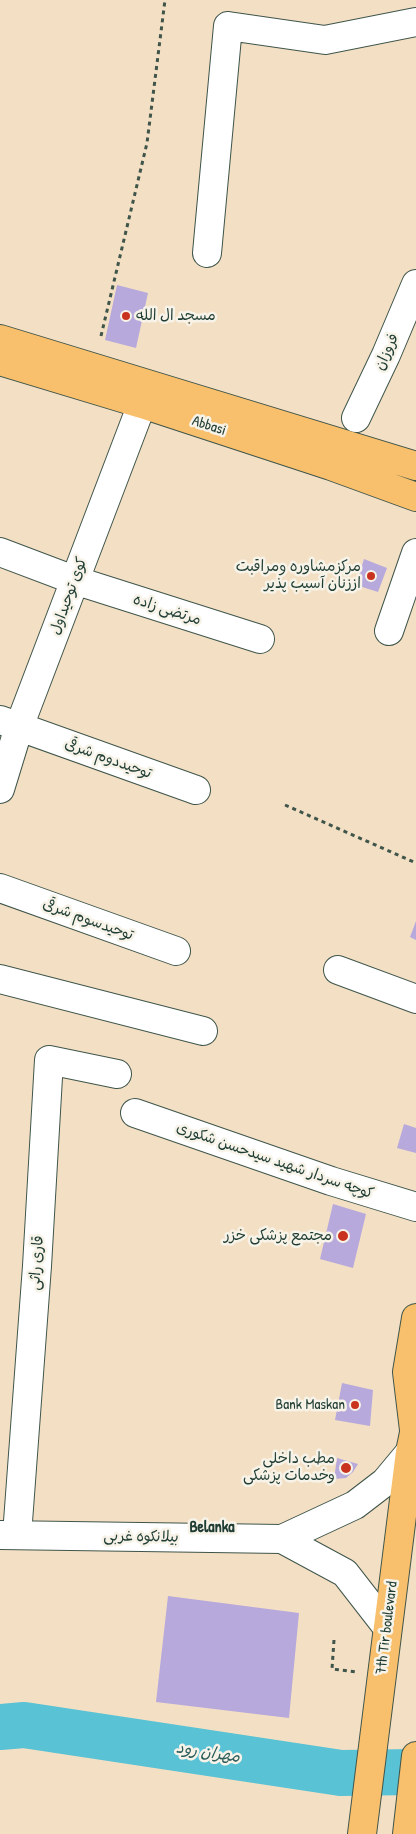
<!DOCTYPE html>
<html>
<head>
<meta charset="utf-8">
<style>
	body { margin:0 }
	canvas { display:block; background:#f3dfc4 }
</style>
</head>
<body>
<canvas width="416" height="1834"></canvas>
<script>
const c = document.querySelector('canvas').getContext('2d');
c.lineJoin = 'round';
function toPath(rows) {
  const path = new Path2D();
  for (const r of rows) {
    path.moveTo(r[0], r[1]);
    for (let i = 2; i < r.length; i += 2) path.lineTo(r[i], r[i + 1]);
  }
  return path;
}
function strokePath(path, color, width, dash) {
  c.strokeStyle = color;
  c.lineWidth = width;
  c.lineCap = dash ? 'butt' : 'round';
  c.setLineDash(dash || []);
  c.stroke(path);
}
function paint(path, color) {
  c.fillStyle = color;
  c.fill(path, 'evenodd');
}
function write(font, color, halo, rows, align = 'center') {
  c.font = font + ' "Patrick Hand","Playpen Sans Arabic",sans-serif';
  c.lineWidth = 5;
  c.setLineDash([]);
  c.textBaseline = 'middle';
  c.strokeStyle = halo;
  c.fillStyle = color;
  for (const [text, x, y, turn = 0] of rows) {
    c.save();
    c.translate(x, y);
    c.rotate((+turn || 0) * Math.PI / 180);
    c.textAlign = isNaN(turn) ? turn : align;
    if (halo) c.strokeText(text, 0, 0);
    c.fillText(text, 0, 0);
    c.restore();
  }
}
strokePath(toPath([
	[0,1727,24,1725,341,1773,416,1772]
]), '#59c2d5', 46);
paint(toPath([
	[117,285,148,293,136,348,105,340],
	[364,559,387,568,378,592,356,585],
	[416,921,416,940,410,937],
	[404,1124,416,1128,416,1153,397,1148],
	[333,1204,366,1214,353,1268,320,1259],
	[342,1383,373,1390,370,1426,335,1420],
	[337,1458,358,1464,353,1472,346,1478,334,1479],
	[168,1596,299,1613,289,1718,156,1702]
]), '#b7a9dc');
const minor = toPath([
	[207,253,228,26,325,40,416,22],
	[356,418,386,355,416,284],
	[0,552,74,580,260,639],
	[389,631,416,553],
	[0,720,196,790],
	[0,789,19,727,142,404],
	[0,888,176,951],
	[338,970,416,999],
	[0,979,203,1031],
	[135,1113,331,1181,416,1207],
	[0,1535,282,1539,355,1505,385,1482,410,1452],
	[17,1535,37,1266,49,1060,117,1074],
	[282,1539,345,1573,387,1627]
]);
const major = toPath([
	[0,339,416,466],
	[0,361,142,404,331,466,416,497]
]);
const highway = toPath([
	[414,1430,407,1372,416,1318],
	[362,1834,410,1452,416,1423],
	[407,1834,416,1756]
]);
strokePath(minor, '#3f554a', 30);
strokePath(major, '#3f554a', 30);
strokePath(highway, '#3f554a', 30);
strokePath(toPath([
	[101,336,147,143,165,0],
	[285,805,416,863],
	[334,1640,332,1669,356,1672]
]), '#3f554a', 3, [4, 4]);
strokePath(minor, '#fff', 28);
strokePath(major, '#f8bf6c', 28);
strokePath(highway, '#f8bf6c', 28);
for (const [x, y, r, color] of [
	[126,316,5,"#c8321e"],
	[371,576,5,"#c8321e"],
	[343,1236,6,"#c8321e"],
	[355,1405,5,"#c8321e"],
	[346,1468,6,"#c8321e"]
]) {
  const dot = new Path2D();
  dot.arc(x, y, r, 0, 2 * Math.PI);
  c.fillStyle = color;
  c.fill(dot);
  strokePath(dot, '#f7f3e8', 2);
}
write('15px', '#1f3d34', '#f7f3e8', [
	["مسجد ال الله",136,316,"left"],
	["مرکزمشاوره ومراقبت",361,567],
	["اززنان آسیب پذیر",361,584],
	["مجتمع پزشکی خزر",332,1236],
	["Bank Maskan",345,1405],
	["مطب داخلی",335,1459],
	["وخدمات پزشکی",335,1476]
], 'right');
write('15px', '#1f3d34', '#f7f3e8', [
	["فروزان",387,352,-66],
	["Abbasi",209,426,18],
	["کوی توحیداول",69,596,-70],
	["مرتضی زاده",167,610,18],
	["توحیددوم شرقی",108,759,20],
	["توحیدسوم شرقی",88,920,20],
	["کوچه سردار شهید سیدحسن شکوری",275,1161,19],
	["قاری راثی",37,1263,-86],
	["بیلانکوه غربی",141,1537,1],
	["7th Tir boulevard",387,1628,-83]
]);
write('bold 16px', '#1f3d34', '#f7f3e8', [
	["Belanka",212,1528]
]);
write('italic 16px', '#2e5e5c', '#f7f3e8', [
	["مهران رود",208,1753,9]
]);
</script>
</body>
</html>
